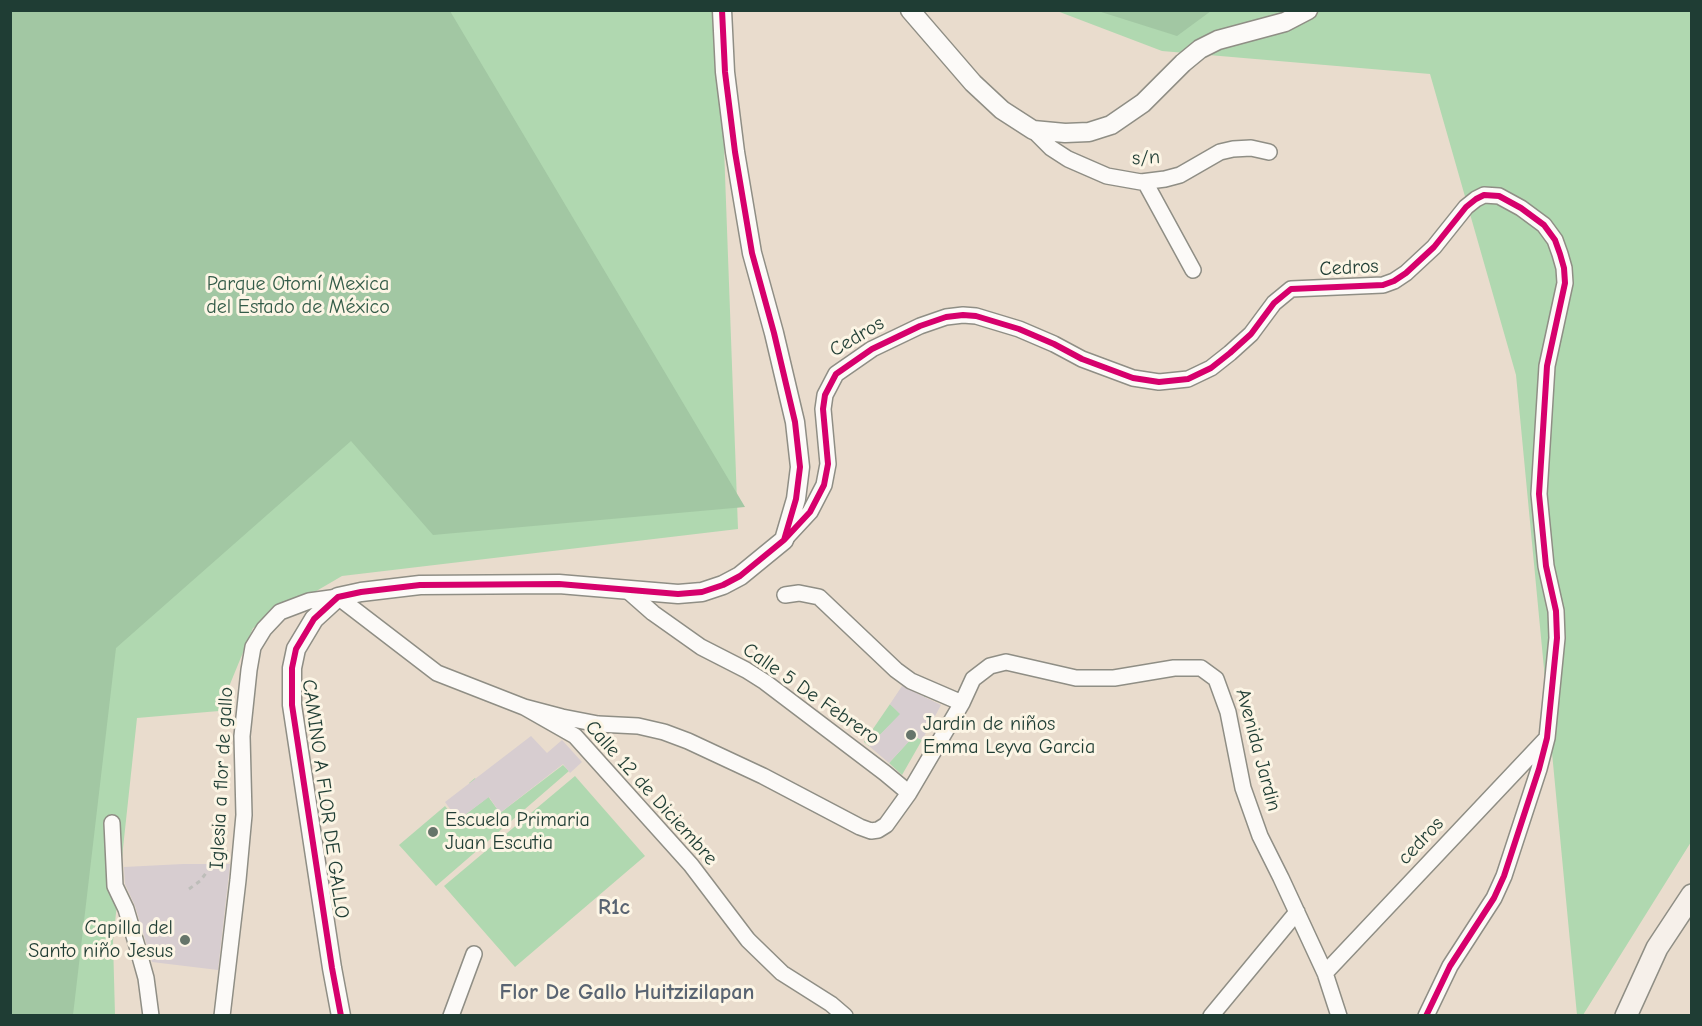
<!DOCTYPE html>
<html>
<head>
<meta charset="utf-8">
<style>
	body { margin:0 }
	#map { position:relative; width:1702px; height:1026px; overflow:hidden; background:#e9dccd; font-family:"Comic Neue",sans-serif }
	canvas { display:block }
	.frame { position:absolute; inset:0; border:12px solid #1f3d34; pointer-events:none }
</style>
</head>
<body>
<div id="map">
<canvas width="1702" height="1026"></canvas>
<div class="frame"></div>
</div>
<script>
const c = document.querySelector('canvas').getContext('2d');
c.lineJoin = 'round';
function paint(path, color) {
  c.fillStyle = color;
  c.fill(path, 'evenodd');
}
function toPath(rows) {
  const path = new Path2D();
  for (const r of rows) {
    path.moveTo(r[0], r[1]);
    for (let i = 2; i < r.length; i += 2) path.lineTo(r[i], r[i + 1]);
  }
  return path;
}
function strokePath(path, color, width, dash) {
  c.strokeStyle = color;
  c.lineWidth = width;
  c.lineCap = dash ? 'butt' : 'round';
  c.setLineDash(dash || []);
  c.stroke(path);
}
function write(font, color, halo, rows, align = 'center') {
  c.font = font + ' "Comic Neue",sans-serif';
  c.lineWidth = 6;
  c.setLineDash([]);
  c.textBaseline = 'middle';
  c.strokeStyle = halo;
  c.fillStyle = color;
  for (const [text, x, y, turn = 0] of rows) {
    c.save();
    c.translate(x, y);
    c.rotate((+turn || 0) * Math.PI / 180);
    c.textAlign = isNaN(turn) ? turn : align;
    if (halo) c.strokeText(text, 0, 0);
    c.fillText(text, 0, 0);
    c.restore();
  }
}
paint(toPath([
	[10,11,719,11,738,529,342,576,253,628,219,711,137,718,113,941,115,1015,11,1015],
	[1057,11,1691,11,1691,842,1583,1015,1577,1015,1516,375,1430,74,1162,51],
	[927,694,905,732,922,740,902,775,889,763,909,741,890,725,869,746,864,742,890,704,902,715],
	[563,765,569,771,436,886,399,845,445,806,457,821,483,801,469,783,475,778,500,813],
	[575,776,645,856,515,967,444,886]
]), '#b0d8b0');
paint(toPath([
	[10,11,450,11,745,507,433,535,351,441,116,648,73,1015,11,1015],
	[1098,11,1211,11,1177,36]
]), '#a2c7a3');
paint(toPath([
	[902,686,941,705,922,740,914,736,889,763,869,746,900,714,890,704],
	[531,736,547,753,562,740,582,762,570,773,563,764,500,813,489,797,458,820,445,802],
	[183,864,230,864,218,970,152,962,135,906,125,884,124,867]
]), '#d7cdd0');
const minor = toPath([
	[1033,130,1051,148,1068,159,1107,176,1141,182,1165,179,1180,175,1220,152,1233,149,1251,148,1269,152],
	[1145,182,1193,270],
	[784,540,810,512,824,485,828,464,823,409,825,395,836,374,872,349,920,326,946,317,963,315,976,316,1019,329,1054,344,1082,359,1133,378,1159,382,1188,379,1211,368,1230,353,1251,334,1274,303,1291,289,1383,285,1394,281,1406,273,1434,247,1466,207,1476,199,1484,195,1499,196,1521,208,1544,225,1555,240,1560,254,1564,268,1565,283,1547,366,1539,494,1546,566,1556,611,1557,638,1547,738,1539,769,1504,876,1494,898,1450,966,1426,1016],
	[628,591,653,613,701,647,746,670,765,682,885,773,909,793],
	[785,595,799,593,819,597,896,670,911,681,962,703],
	[524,707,562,717,598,724,638,726,664,732,688,741,763,776,860,827,871,831,878,830,886,825,909,793,962,703,973,679,990,666,1006,662,1076,678,1114,678,1174,668,1201,668,1216,679,1228,712,1243,788,1260,836,1281,878,1325,973,1339,1016],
	[112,823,115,886,126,909,137,946,146,978,151,1016],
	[1325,973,1545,740],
	[222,1016,238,880,244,815,242,736,249,670,253,647,264,629,280,612,309,601,338,597,437,673,524,707,575,736,691,865,748,940,782,973,831,1004,845,1016],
	[451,1016,474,954],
	[1211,1016,1297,912]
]);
const tertiary = toPath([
	[910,10,973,83,1002,110,1033,130,1065,133,1089,132,1111,125,1143,103,1183,63,1200,49,1218,40,1285,22,1308,10],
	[341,1016,332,968,292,705,292,668,296,649,314,619,338,597,361,592,420,585,559,584,678,594,702,592,723,585,740,576,784,540,796,499,800,467,795,422,774,333,752,253,735,152,725,72,722,10]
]);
const secondary = toPath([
	[1626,1016,1657,948,1692,895]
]);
strokePath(minor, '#8f8e85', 18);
strokePath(tertiary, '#8f8e85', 21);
strokePath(secondary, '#8f8e85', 24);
strokePath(toPath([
	[189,889,200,881,220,855,228,851]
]), '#bdbdb9', 3, [4.5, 4.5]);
strokePath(minor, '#fcfaf8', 15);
strokePath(tertiary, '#fcfaf8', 18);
strokePath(secondary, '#f6f0ea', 21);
strokePath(toPath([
	[784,540,810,512,824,485,828,464,823,409,825,395,836,374,872,349,920,326,946,317,963,315,976,316,1019,329,1054,344,1082,359,1133,378,1159,382,1188,379,1211,368,1230,353,1251,334,1274,303,1291,289,1383,285,1394,281,1406,273,1434,247,1466,207,1476,199,1484,195,1499,196,1521,208,1544,225,1555,240,1560,254,1564,268,1565,283,1547,366,1539,494,1546,566,1556,611,1557,638,1547,738,1539,769,1504,876,1494,898,1450,966,1426,1016],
	[341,1016,332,968,292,705,292,668,296,649,314,619,338,597,361,592,420,585,559,584,678,594,702,592,723,585,740,576,784,540,796,499,800,467,795,422,774,333,752,253,735,152,725,72,722,10]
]), '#d6006c', 6);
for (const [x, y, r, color] of [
	[911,735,6,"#66756a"],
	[433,832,6,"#66756a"],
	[185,940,6,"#66756a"]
]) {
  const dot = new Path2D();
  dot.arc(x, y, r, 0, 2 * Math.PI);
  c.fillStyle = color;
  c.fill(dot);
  strokePath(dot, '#fcf5e5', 2);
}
write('20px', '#1f3d34', '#fcf5e5', [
	["s/n",1146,158,-3],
	["Cedros",1349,268,-3],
	["Cedros",857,337,-31],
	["Calle 5 De Febrero",811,694,35],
	["Avenida Jardin",1258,750,75],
	["Iglesia a flor de gallo",222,778,-87],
	["Calle 12 de Diciembre",651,793,48],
	["CAMINO A FLOR DE GALLO",325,799,82],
	["cedros",1421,841,-47]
]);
write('20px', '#335b48', '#fcf5e5', [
	["Parque Otomí Mexica",298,284],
	["del Estado de México",298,307]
]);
write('20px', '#1f3d34', '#fcf5e5', [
	["Jardin de niños",923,724],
	["Emma Leyva Garcia",923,747],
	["Escuela Primaria",445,820],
	["Juan Escutia",445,843],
	["Capilla del",173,928,"right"],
	["Santo niño Jesus",173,951,"right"]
], 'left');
write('bold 22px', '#596472', '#fcf5e5', [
	["R1c",614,908],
	["Flor De Gallo Huitzizilapan",627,993]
]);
</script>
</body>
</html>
